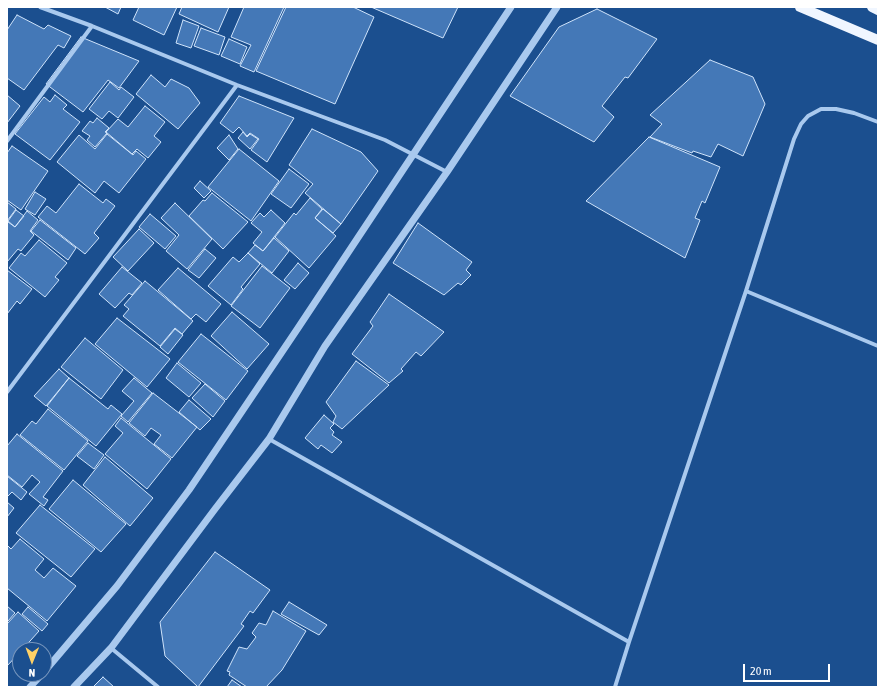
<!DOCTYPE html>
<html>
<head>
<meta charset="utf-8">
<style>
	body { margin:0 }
	#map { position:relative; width:885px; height:694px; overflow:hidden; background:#1b4f8f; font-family:"Asap Condensed",sans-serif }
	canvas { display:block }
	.frame { position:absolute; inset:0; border:8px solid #fff; pointer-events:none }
	.north { position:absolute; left:12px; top:642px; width:40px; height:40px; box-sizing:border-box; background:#1b4f8f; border:1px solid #7695bc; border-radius:50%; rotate:181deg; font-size:11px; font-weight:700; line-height:16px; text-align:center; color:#fff }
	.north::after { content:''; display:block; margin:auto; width:14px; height:18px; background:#ffd166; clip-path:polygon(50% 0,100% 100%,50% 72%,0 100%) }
	.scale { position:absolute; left:743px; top:664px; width:87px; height:18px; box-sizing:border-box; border:2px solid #fff; border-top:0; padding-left:5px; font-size:12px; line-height:14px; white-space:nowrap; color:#fff; -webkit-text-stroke:3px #1b4f8f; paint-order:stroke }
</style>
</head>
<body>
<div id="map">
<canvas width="885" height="694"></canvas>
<div class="frame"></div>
<div class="north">N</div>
<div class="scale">20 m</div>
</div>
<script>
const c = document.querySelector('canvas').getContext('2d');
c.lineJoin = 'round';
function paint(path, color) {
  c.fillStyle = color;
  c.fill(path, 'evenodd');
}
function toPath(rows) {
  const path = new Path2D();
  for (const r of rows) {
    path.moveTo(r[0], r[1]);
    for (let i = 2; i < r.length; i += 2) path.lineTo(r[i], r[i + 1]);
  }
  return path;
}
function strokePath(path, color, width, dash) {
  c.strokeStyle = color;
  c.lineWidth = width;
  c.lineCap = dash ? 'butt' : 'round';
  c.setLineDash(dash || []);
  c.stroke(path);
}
const building = toPath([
	[105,7,121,7,118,14,105,7],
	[139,7,177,7,164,35,133,20,139,7],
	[182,7,229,7,218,32,179,14,182,7],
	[244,7,284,7,254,72,240,66,251,45,231,37,244,7],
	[286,7,353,7,374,17,335,104,256,71,286,7],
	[371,7,458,7,443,38,371,7],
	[597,9,657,39,628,78,625,77,602,106,614,117,594,142,510,96,559,27,597,9],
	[17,15,44,29,48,25,71,36,64,48,58,45,24,90,7,78,7,30,17,15],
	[183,20,199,26,191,48,176,43,183,20],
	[201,28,225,37,219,55,194,46,201,28],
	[81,37,139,61,119,88,108,80,83,112,46,84,81,37],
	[229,39,247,47,240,64,221,56,229,39],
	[710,60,753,77,765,104,743,156,718,144,711,157,693,151,692,153,650,137,662,124,650,115,710,60],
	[151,75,165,87,171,79,189,88,200,103,178,129,136,94,151,75],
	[110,82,119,90,121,87,134,97,118,118,109,111,102,119,89,109,110,82],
	[7,95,20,106,7,123,7,95],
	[55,95,67,105,63,109,80,122,50,160,15,134,44,97,50,102,55,95],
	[239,96,294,118,267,162,251,150,259,139,250,133,247,136,239,127,233,133,220,123,239,96],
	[145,106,165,122,154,136,161,142,148,158,137,149,132,154,106,132,118,119,128,127,145,106],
	[97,118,109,128,105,132,107,133,95,147,87,140,90,136,82,131,90,121,93,123,97,118],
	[312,129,361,152,378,171,341,224,305,193,313,184,289,165,312,129],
	[243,132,247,137,250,134,258,139,250,149,238,138,243,132],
	[107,134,133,155,136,151,146,159,119,193,104,181,95,193,57,162,79,135,95,149,107,134],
	[229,135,238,149,229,160,217,148,229,135],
	[649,137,720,167,705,203,702,201,695,218,700,220,685,258,586,201,649,137],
	[12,146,48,171,21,210,7,200,7,153,12,146],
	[239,149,279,181,251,221,208,187,239,149],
	[289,169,309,184,291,208,271,194,289,169],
	[200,181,211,191,204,198,194,188,200,181],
	[79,184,103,203,106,199,115,206,94,233,99,238,85,254,38,217,47,206,56,213,79,184],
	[35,192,46,199,35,215,25,209,35,192],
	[212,193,248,222,223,249,189,216,203,200,205,201,212,193],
	[310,198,322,209,315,218,336,236,309,268,275,237,294,213,296,215,310,198],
	[7,202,16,209,7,221,7,202],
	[175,203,212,239,187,269,166,251,179,235,161,218,175,203],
	[323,209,341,224,333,233,315,218,323,209],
	[16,210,24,216,15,227,8,221,16,210],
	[271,210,285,223,263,251,253,243,262,232,251,223,260,213,264,217,271,210],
	[27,211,38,220,30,231,34,235,21,251,18,249,7,262,7,224,8,222,15,227,27,211],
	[150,214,176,236,165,249,139,227,150,214],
	[40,220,76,248,68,260,31,231,40,220],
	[418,223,472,262,466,270,471,275,461,285,458,283,444,295,393,263,418,223],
	[139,229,154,243,128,271,113,257,139,229],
	[274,238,289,251,272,273,248,253,255,245,263,251,274,238],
	[39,240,67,263,55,277,59,280,45,297,9,268,21,253,25,256,39,240],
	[205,249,216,258,199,278,188,270,205,249],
	[248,253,260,264,241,287,243,289,231,305,208,286,233,257,239,262,248,253],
	[298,263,309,273,295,289,284,280,298,263],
	[262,266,290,288,260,328,231,306,262,266],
	[122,267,142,283,132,295,129,293,115,308,99,294,122,267],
	[178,268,221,304,206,322,196,314,191,319,158,290,178,268],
	[7,270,32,289,20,304,17,301,7,314,7,270],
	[145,281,193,321,182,334,175,328,160,346,123,316,129,309,124,305,145,281],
	[389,294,444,332,421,356,416,352,401,369,403,371,389,383,352,354,373,326,370,322,389,294],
	[232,312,269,344,247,369,211,336,232,312],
	[117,318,170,359,147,387,95,344,117,318],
	[175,329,183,335,168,354,160,347,175,329],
	[201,334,248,371,226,400,178,362,201,334],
	[85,338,123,370,101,399,61,367,85,338],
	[356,361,389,385,342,429,333,422,336,416,326,402,356,361],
	[177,363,201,383,189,397,166,378,177,363],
	[59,369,69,378,46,406,34,396,59,369],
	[69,378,108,409,111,405,122,414,96,446,47,406,69,378],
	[134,378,152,393,128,422,121,416,134,401,122,391,134,378],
	[205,384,225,401,213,417,192,398,205,384],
	[153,393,197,427,172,458,154,444,161,435,151,428,145,436,129,423,153,393],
	[189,400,211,419,200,430,179,412,189,400],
	[48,409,88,441,64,470,20,435,32,421,36,424,48,409],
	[324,415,334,424,330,428,334,432,332,435,342,442,332,453,321,445,318,449,305,438,324,415],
	[121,418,171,459,147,489,105,454,123,433,115,426,121,418],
	[17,434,63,471,43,497,48,500,44,506,29,494,40,482,32,475,22,487,7,475,7,446,17,434],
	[88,443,104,455,94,469,77,456,88,443],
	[105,457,153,498,130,526,83,485,105,457],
	[7,476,27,492,21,500,12,492,7,497,7,476],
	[73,480,126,524,101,552,49,509,73,480],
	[7,502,14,508,7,517,7,502],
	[40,505,95,549,71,577,16,533,40,505],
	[20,539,44,559,35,570,44,578,53,568,76,586,47,621,7,588,7,545,11,549,20,539],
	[215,552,270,590,253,613,250,611,241,624,244,626,198,687,165,656,160,622,215,552],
	[289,602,327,625,319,635,281,614,289,602],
	[7,606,15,613,8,621,7,620,7,606],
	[28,607,48,624,42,631,22,614,28,607],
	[273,611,306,631,282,670,266,687,247,687,229,675,230,672,227,671,239,647,247,649,256,637,252,633,259,623,266,625,273,611],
	[18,612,39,631,22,650,20,650,20,652,7,666,7,624,18,612],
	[103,677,114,687,93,687,103,677],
	[232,680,242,687,227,687,232,680]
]);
paint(building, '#4478b7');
strokePath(building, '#cfe3fa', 1);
strokePath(toPath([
	[40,7,92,26,237,85,385,140,447,172],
	[7,141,92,26],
	[746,291,878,346],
	[7,392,237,85],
	[269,439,629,642],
	[111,648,158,687],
	[615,687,629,642,746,291,794,139,801,124,808,116,821,109,836,109,854,113,878,122]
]), '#a9c9ee', 4);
strokePath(toPath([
	[44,672,117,586,189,490,298,328,511,7],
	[30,687,42,674],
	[74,687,111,648,215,509,269,439,325,346,447,172,557,7]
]), '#a9c9ee', 7);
strokePath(toPath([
	[800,7,878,40],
	[872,7,878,10]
]), '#f0f6ff', 10);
</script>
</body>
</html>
